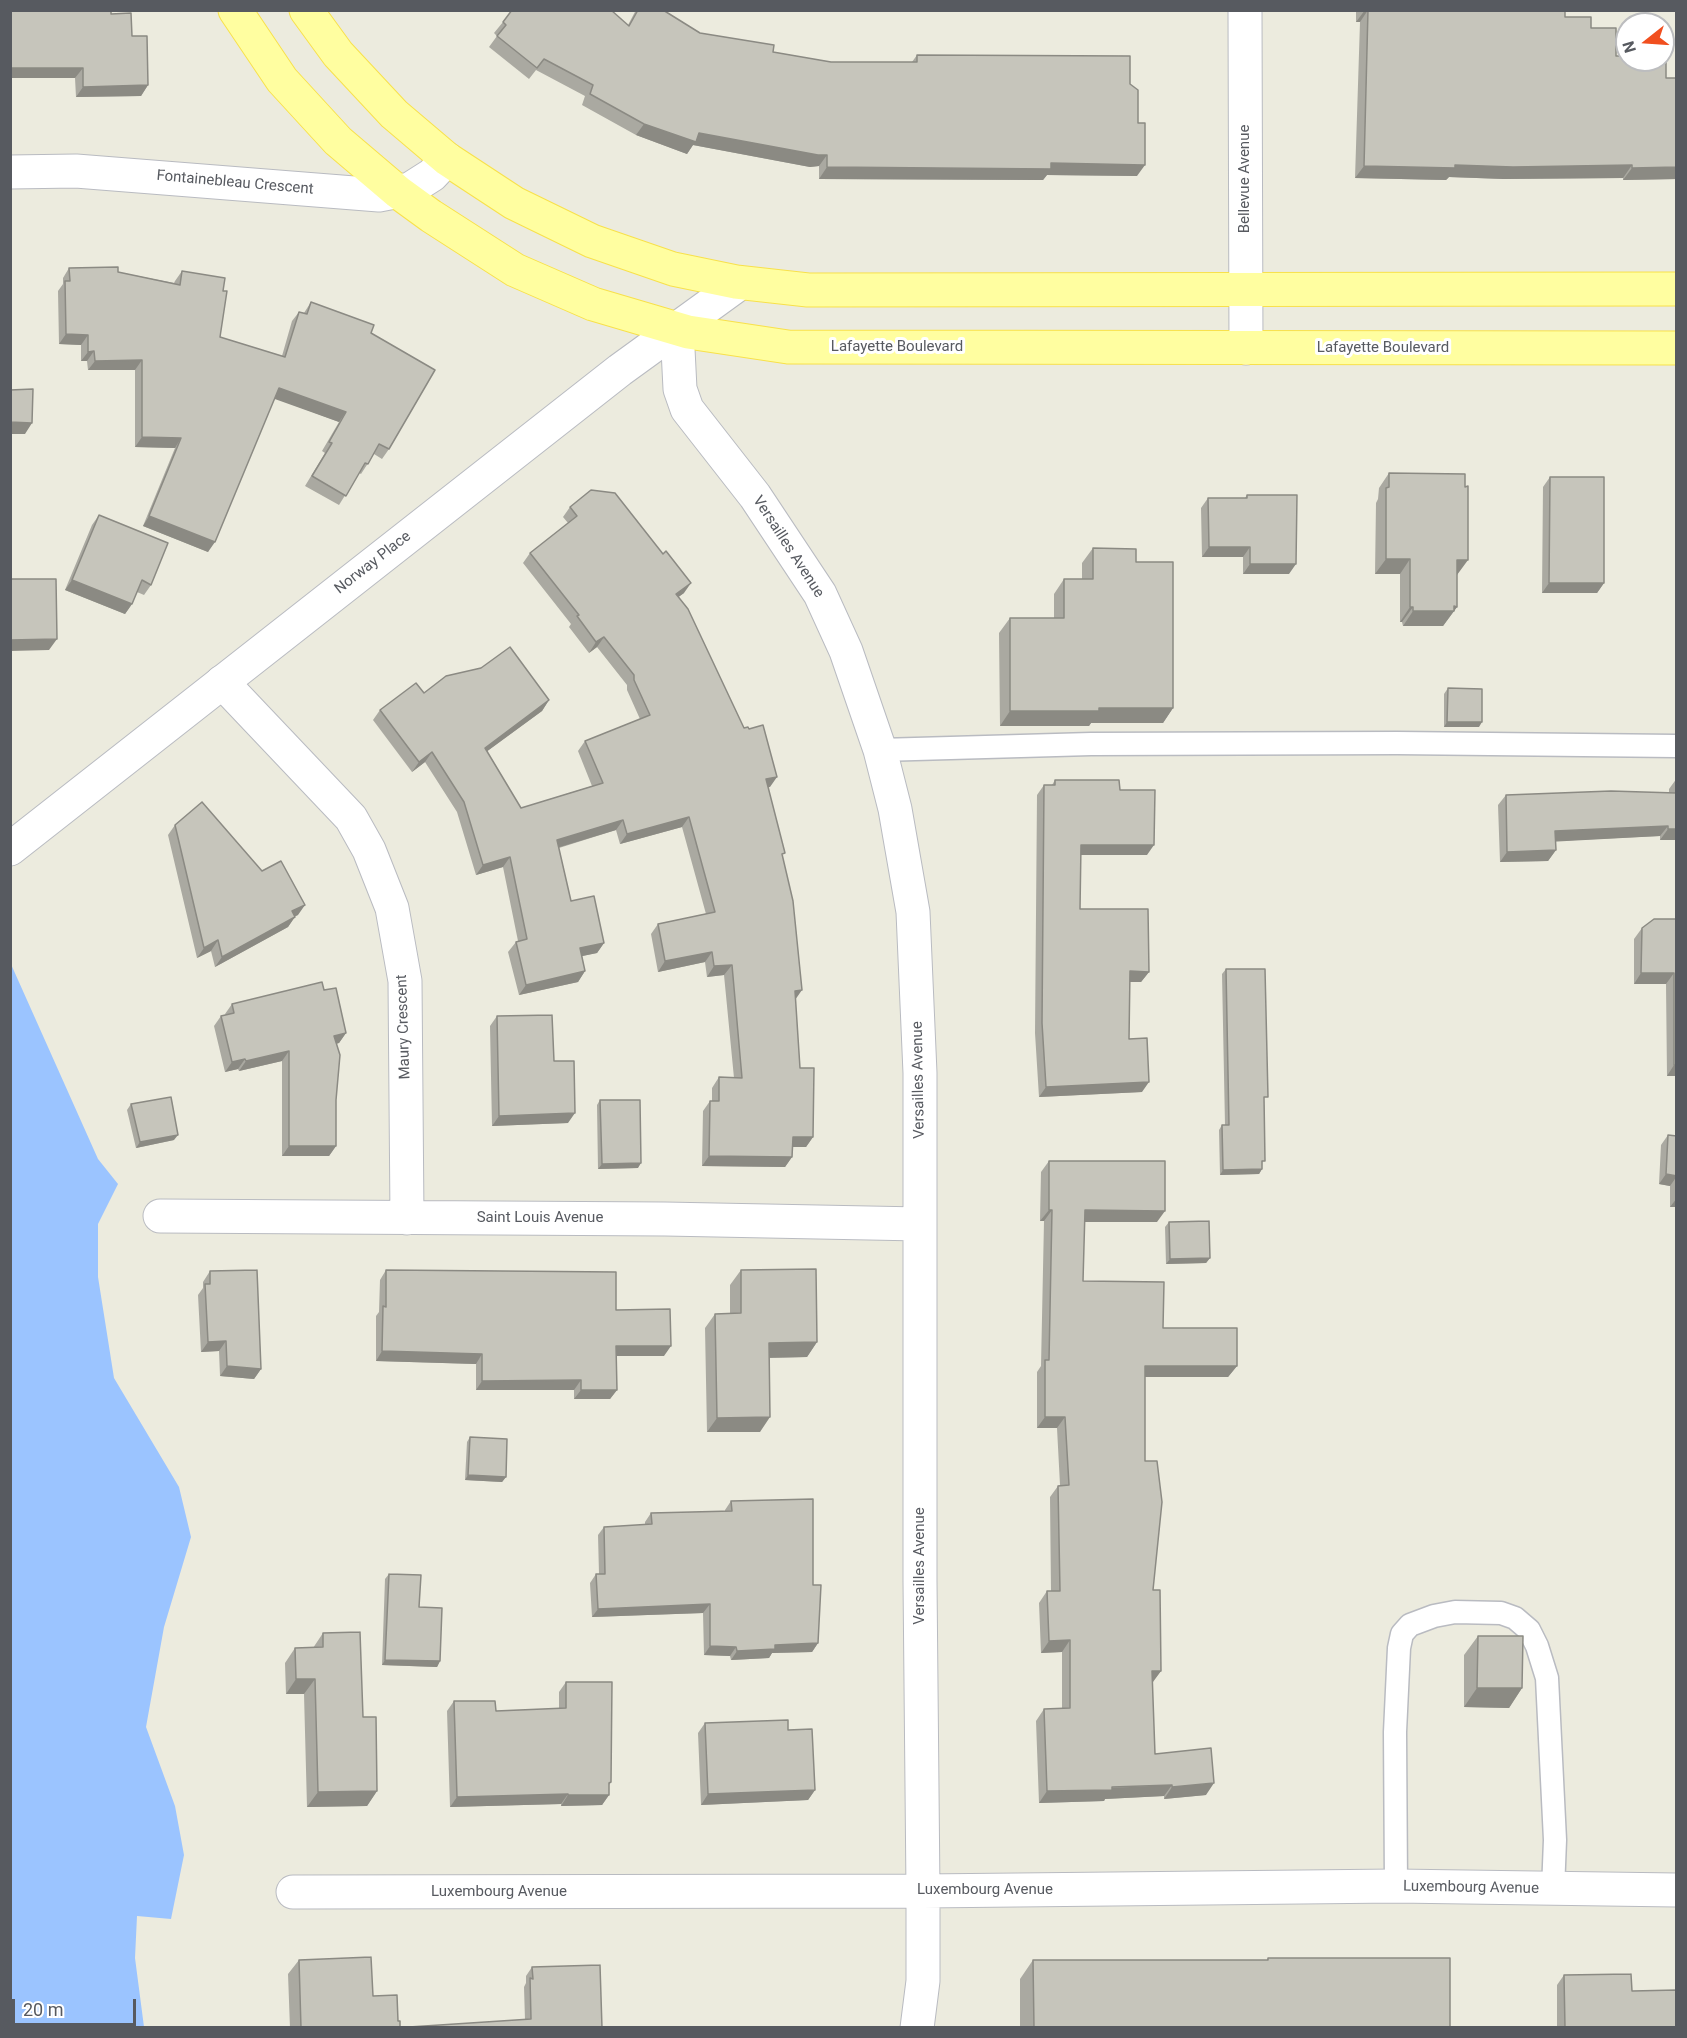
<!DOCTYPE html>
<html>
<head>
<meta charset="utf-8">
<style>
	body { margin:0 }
	#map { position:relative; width:1687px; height:2038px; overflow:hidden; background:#ecebde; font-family:Roboto,sans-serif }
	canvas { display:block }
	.frame { position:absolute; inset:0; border:12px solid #575a60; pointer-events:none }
	.north { position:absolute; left:1615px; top:12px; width:60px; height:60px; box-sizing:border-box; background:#fff; border:2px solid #bcbdbf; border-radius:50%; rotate:253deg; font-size:16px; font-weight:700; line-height:24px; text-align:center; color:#575a60 }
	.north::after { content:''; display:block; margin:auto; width:21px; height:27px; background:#f14f1f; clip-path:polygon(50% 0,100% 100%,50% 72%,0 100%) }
	.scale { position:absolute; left:12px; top:1999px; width:124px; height:27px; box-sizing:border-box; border:3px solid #575a60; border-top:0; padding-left:8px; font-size:18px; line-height:21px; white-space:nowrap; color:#575a60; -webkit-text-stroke:4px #fff; paint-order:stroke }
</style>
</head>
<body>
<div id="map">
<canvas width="1687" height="2038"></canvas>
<div class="frame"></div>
<div class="north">N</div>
<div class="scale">20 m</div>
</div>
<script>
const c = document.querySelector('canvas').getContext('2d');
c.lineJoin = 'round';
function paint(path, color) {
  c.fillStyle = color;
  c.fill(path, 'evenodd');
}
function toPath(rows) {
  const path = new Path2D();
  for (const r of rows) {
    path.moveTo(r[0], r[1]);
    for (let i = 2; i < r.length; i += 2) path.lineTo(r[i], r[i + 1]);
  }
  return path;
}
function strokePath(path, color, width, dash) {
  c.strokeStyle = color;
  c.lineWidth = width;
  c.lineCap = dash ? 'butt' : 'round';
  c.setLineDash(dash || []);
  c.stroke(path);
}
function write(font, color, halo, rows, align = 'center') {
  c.font = font + ' Roboto,sans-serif';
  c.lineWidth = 6;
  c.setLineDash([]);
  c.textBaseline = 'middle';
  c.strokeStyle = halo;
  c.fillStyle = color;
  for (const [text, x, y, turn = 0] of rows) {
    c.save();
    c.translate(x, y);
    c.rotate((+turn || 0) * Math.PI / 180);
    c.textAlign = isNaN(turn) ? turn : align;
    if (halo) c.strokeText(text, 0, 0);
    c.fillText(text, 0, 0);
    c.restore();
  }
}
paint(toPath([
	[10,962,98,1159,118,1184,98,1224,98,1277,114,1378,179,1487,191,1537,164,1627,146,1727,175,1806,184,1855,171,1919,137,1916,135,1958,144,2027,11,2027]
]), '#9bc4ff');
const service = toPath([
	[880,750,1091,744,1397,743,1676,746],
	[1396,1886,1395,1732,1399,1648,1402,1634,1410,1625,1434,1616,1455,1612,1501,1613,1515,1618,1529,1630,1537,1646,1547,1678,1555,1840,1553,1890]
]);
const minor = toPath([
	[1245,10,1246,348],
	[10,172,76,171,379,195,410,189,432,175,447,159],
	[677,329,680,389,687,409,755,496,820,594,846,651,880,750,895,809,913,912,920,1073,920,1581,923,1891,923,1981,917,2028],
	[222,682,351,818,369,850,392,908,405,981,407,1218],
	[160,1216,665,1219,920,1224],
	[293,1892,923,1891,1396,1886,1676,1890]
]);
const tertiary = toPath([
	[10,849,620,370,740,283]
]);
const primary = toPath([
	[235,10,282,80,338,141,398,192,431,216,515,270,593,304,688,332,788,347,1676,348],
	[306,10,338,54,394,114,447,159,514,203,592,241,673,269,736,282,808,290,1676,289]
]);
strokePath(service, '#b9bbc1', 25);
strokePath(minor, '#b9bbc1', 35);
strokePath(tertiary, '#b9bbc1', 35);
strokePath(primary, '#f8e14b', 35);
strokePath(service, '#fff', 22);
strokePath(minor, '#fff', 33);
strokePath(tertiary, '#fff', 33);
strokePath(primary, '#fffea0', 33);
paint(toPath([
	[10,10,111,14,132,36,148,85,141,96,76,97,75,78,10,78],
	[636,10,663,10,700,33,773,52,831,62,912,62,917,55,1130,84,1137,176,1047,175,1043,180,819,179,819,166,810,167,693,145,687,154,636,135,582,105,585,96,536,70,529,79,489,47,497,36,494,33,503,22,628,25],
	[1356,10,1565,10,1565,17,1591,28,1616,56,1666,78,1677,78,1677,179,1623,180,1623,178,1504,179,1449,177,1446,180,1355,178,1360,22,1356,22],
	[69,268,118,272,174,283,175,281,182,271,223,291,220,337,282,356,292,321,299,312,304,313,311,302,371,333,389,449,382,459,374,454,361,474,359,473,339,505,305,486,325,453,322,451,339,422,275,398,208,552,143,526,175,448,135,447,135,370,88,370,87,361,81,361,81,345,59,344,58,291,63,284,63,278],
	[1389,473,1457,575,1457,607,1443,626,1403,626,1402,622,1400,622,1400,574,1375,574,1376,503,1378,499,1379,488],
	[1550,477,1604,583,1597,593,1542,593,1543,487],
	[1247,495,1289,574,1243,574,1243,557,1202,557,1201,508,1208,498,1245,498],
	[570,507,684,593,678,597,770,787,768,787,782,857,800,1068,813,1137,806,1147,793,1147,792,1157,785,1167,702,1166,703,1111,710,1101,712,1101,712,1088,719,1077,734,1078,724,975,707,977,705,962,658,972,651,934,658,924,706,914,682,827,620,844,616,830,559,848,571,901,604,943,597,953,582,956,585,971,578,982,519,995,508,952,516,942,518,941,503,867,476,875,457,812,425,762,412,772,373,720,380,710,424,693,549,700,542,711,487,751,521,808,592,786,578,751,585,741,640,719,627,690,627,685,597,647,589,653,569,627,571,624,523,563,530,553,568,523,563,517],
	[99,515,151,585,144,595,137,592,132,604,125,614,65,590,92,525],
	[1093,548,1136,562,1173,708,1163,723,1091,723,1089,726,1000,726,999,633,1010,618,1054,618,1054,594,1064,579,1082,579,1082,563],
	[1448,688,1479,727,1444,727,1444,694],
	[1677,778,1677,840,1660,840,1660,836,1556,841,1556,850,1548,861,1500,862,1498,805,1506,795,1669,793,1669,789],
	[1055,780,1120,790,1147,855,1080,855,1080,909,1149,972,1141,982,1130,982,1129,1039,1142,1092,1039,1097,1035,1033,1037,795,1044,785,1052,785],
	[175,825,298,915,295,916,288,927,215,967,211,951,197,958,168,835],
	[1677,919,1677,1076,1667,1076,1666,984,1634,984,1634,939,1642,928],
	[1226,969,1264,1102,1262,1169,1259,1174,1220,1175,1219,1130,1222,1125,1225,1125,1222,974],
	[324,990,346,1033,339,1043,336,1044,336,1146,329,1156,282,1156,282,1061,239,1071,238,1069,225,1072,214,1026,221,1016,226,1015,225,1014,232,1004],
	[497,1016,554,1061,568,1123,492,1126,490,1026],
	[600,1100,638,1168,598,1169,597,1105],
	[131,1104,174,1140,136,1148,127,1110],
	[1668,1135,1677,1136,1677,1207,1670,1207,1670,1186,1659,1184,1661,1145],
	[1049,1161,1157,1222,1084,1222,1083,1281,1163,1328,1237,1366,1228,1377,1145,1377,1145,1461,1153,1590,1161,1671,1152,1682,1155,1754,1206,1795,1164,1799,1164,1796,1105,1799,1104,1801,1039,1803,1036,1721,1044,1709,1062,1709,1062,1652,1041,1653,1039,1603,1047,1591,1051,1591,1050,1497,1058,1486,1060,1485,1057,1428,1037,1428,1037,1372,1041,1366,1044,1221,1040,1221,1041,1172],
	[1169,1222,1210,1258,1206,1263,1166,1264,1165,1227],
	[386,1270,616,1310,664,1356,616,1356,617,1390,610,1399,574,1399,574,1390,476,1390,476,1364,376,1361,376,1316,379,1312,380,1280],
	[741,1270,817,1342,807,1357,769,1358,760,1432,707,1432,705,1328,715,1314,730,1313,730,1285],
	[210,1271,261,1369,254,1379,220,1376,219,1351,201,1352,198,1295,203,1288,203,1282],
	[470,1437,506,1477,502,1482,465,1480,467,1442],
	[731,1501,813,1585,818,1643,812,1652,772,1653,769,1658,731,1660,730,1656,704,1655,703,1613,592,1617,590,1583,596,1574,599,1574,598,1535,604,1527,645,1525,645,1522,651,1513,725,1512,725,1510],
	[389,1574,419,1607,440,1661,437,1667,382,1665,385,1579],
	[323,1633,363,1717,377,1791,367,1806,307,1807,304,1694,286,1694,285,1663,295,1648,313,1648],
	[1478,1636,1522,1688,1509,1708,1464,1707,1464,1655],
	[566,1682,611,1782,609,1785,609,1795,602,1805,561,1806,561,1804,450,1807,447,1711,454,1701,496,1711,559,1709,559,1692],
	[705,1723,788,1730,815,1790,808,1800,701,1805,698,1733],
	[1268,1958,1450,2028,1020,2028,1020,1979,1033,1960,1267,1960],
	[299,1960,373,1996,398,2021,400,2028,290,2028,288,1974],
	[532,1967,602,2028,408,2028,409,2027,525,2020,524,1987,526,1983,526,1976],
	[1564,1975,1632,1991,1677,2028,1557,2028,1557,1985]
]), '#aaa9a1');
paint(toPath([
	[1365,10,1368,10,1360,22,1356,22],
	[10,68,83,68,75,78,10,78],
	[148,85,141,96,76,97,83,87],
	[644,124,699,133,827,155,819,166,810,167,693,145,687,154,636,135],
	[1051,163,1145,165,1137,176,1047,175,1043,180,819,179,827,167],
	[1455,165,1632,165,1623,178,1504,179,1449,177,1446,180,1355,178,1364,166],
	[1677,167,1677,179,1623,180,1632,168],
	[66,334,88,335,81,345,59,344],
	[94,351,87,361,81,361,88,352],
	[142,360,135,370,88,370,95,361],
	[279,388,346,412,339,422,272,398],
	[10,422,32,423,25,434,10,434],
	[142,437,181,438,175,448,135,447],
	[149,516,215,542,208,552,143,526],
	[1209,547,1250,547,1243,557,1202,557],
	[1386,559,1410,559,1400,574,1375,574],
	[1457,560,1468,560,1457,575,1446,575],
	[1250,564,1296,564,1289,574,1243,574],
	[72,580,132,604,125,614,65,590],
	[691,583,684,593,669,604,676,594],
	[1549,583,1604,583,1597,593,1542,593],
	[1454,606,1457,607,1443,626,1403,626,1413,611],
	[1410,607,1413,607,1402,622,1400,622],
	[604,637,597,647,589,653,596,642],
	[57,639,49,650,10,651,10,640],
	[549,700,542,711,478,758,485,748],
	[1099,708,1173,708,1163,723,1091,723,1089,726,1000,726,1010,711],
	[1447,722,1482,722,1479,727,1444,727],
	[432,752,425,762,412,772,419,762],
	[777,777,770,787,759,789,766,779],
	[689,817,682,827,620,844,627,834],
	[623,820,616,830,550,850,557,840],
	[1668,826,1660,836,1548,842,1555,831],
	[1668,829,1677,829,1677,840,1660,840],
	[1081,845,1154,845,1147,855,1074,855],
	[1556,850,1548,861,1500,862,1507,852],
	[510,857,503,867,476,875,483,865],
	[305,905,298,915,285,921,292,911],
	[295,917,288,927,215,967,222,957],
	[218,940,211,951,197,958,204,948],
	[604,943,597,953,573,958,580,948],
	[712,952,705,962,658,972,665,961],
	[732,965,724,975,707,977,714,966],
	[585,971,578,982,519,995,526,985],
	[1130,971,1149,972,1141,982,1123,982],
	[1641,973,1674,973,1666,984,1634,984],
	[802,990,795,1000,795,991],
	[346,1033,339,1043,327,1046,334,1036],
	[289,1051,282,1061,239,1071,246,1061],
	[245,1059,238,1069,225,1072,232,1062],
	[1674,1065,1677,1065,1677,1076,1667,1076],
	[1149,1082,1142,1092,1039,1097,1046,1087],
	[575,1113,568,1123,492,1126,499,1116],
	[178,1135,174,1140,136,1148,140,1142],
	[793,1137,813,1137,806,1147,786,1147],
	[289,1146,336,1146,329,1156,282,1156],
	[709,1156,792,1157,785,1167,702,1166],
	[641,1163,638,1168,598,1169,602,1164],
	[1262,1169,1259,1174,1220,1175,1223,1170],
	[1666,1174,1677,1176,1670,1186,1659,1184],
	[1677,1198,1677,1207,1670,1207],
	[1049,1210,1052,1210,1044,1221,1040,1221],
	[1085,1210,1165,1211,1157,1222,1077,1222],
	[1210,1258,1206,1263,1166,1264,1170,1259],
	[226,1341,219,1351,201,1352,208,1342],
	[817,1342,807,1357,759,1358,769,1343],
	[616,1346,671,1346,664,1356,609,1356],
	[382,1351,482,1354,476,1364,376,1361],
	[227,1366,261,1369,254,1379,220,1376],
	[1145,1366,1237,1366,1228,1377,1136,1377],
	[581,1380,574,1390,476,1390,482,1381],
	[581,1390,617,1390,610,1399,574,1399],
	[770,1417,760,1432,707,1432,717,1418],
	[1045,1417,1065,1417,1057,1428,1037,1428],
	[468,1475,506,1477,502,1482,465,1480],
	[710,1604,703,1613,592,1617,598,1609],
	[1070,1640,1062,1652,1041,1653,1049,1641],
	[818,1643,812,1652,772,1653,769,1658,731,1660,737,1651,775,1645],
	[710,1646,736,1647,730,1656,704,1655],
	[385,1660,440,1661,437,1667,382,1665],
	[1152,1671,1161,1671,1153,1682,1144,1682],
	[296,1679,315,1679,304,1694,286,1694],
	[1477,1688,1522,1688,1509,1708,1464,1707],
	[1214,1783,1206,1795,1164,1799,1172,1787],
	[1172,1785,1164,1796,1105,1799,1104,1801,1039,1803,1047,1791],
	[815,1790,808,1800,701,1805,708,1794],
	[377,1791,367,1806,307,1807,318,1792],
	[568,1794,561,1804,450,1807,457,1797],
	[568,1795,609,1795,602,1805,561,1806]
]), '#8b8a83');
const building = toPath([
	[10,10,111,10,111,14,131,13,132,36,147,36,148,85,83,87,83,68,10,68,10,10],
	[512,10,611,10,629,26,638,10,663,10,700,33,774,45,773,52,831,62,917,62,917,55,1130,56,1130,84,1138,90,1138,123,1145,123,1145,165,1051,163,1051,169,827,167,827,155,818,155,699,133,696,142,644,124,590,94,593,85,544,59,537,68,497,36,506,25,503,22,512,10],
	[1368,10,1565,10,1565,17,1591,17,1591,28,1616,28,1616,56,1627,56,1627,60,1663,60,1663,55,1666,55,1666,78,1677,78,1677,167,1632,168,1632,165,1513,167,1455,165,1455,168,1364,166,1368,10],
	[118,267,118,272,180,285,182,271,225,278,223,291,227,291,220,337,285,357,299,312,307,314,311,302,374,325,371,333,435,370,389,449,379,444,368,464,365,463,346,496,312,476,332,443,329,442,346,412,279,388,215,542,149,516,181,438,142,437,142,360,95,361,94,351,88,352,88,335,66,334,65,281,70,281,69,268,118,267],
	[33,389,32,423,10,422,10,390,33,389],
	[1389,473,1465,474,1465,487,1468,486,1468,560,1457,560,1457,607,1454,606,1454,611,1413,611,1413,607,1410,607,1410,559,1386,559,1386,488,1389,487,1389,473],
	[1550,477,1604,477,1604,583,1549,583,1550,477],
	[591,490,615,493,663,554,666,551,691,583,676,594,688,609,744,728,748,727,749,729,763,725,777,777,766,779,785,853,782,854,793,901,802,990,795,991,800,1068,814,1068,813,1137,793,1137,792,1157,709,1156,710,1101,719,1101,719,1077,742,1078,732,965,714,966,712,952,665,961,658,924,715,912,689,817,627,834,623,820,557,840,571,901,594,896,604,943,580,948,585,971,526,985,516,942,527,939,510,857,483,865,464,802,432,752,419,762,380,710,416,683,424,693,446,676,481,668,510,647,549,700,485,748,521,808,603,783,585,741,650,715,634,680,634,675,604,637,596,642,577,616,579,615,530,553,577,516,570,507,591,490],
	[1247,495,1297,495,1296,564,1250,564,1250,547,1209,547,1208,498,1247,498,1247,495],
	[99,515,168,543,151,585,142,580,132,604,72,580,99,515],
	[1093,548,1136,549,1136,562,1173,562,1173,708,1099,708,1099,711,1010,711,1010,618,1064,618,1064,579,1093,579,1093,548],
	[10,579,56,579,57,639,10,640,10,579],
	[1448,688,1482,689,1482,722,1447,722,1448,688],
	[1676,778,1677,829,1668,829,1668,826,1555,831,1556,850,1507,852,1506,795,1611,791,1676,793,1676,778],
	[1055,780,1119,780,1120,790,1155,790,1154,845,1081,845,1080,909,1148,909,1149,972,1130,971,1129,1039,1147,1038,1149,1082,1046,1087,1042,1023,1044,785,1055,785,1055,780],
	[202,802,262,871,281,861,305,905,292,911,295,917,222,957,218,940,204,948,175,825,202,802],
	[1654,919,1677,919,1677,1065,1674,1065,1674,973,1641,973,1642,928,1654,919],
	[1226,969,1265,969,1268,1097,1264,1097,1265,1161,1262,1161,1262,1169,1223,1170,1222,1125,1229,1125,1226,969],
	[322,982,324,990,336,988,346,1033,334,1036,340,1055,336,1100,336,1146,289,1146,289,1051,246,1061,245,1059,232,1062,221,1016,234,1013,232,1004,322,982],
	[552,1015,554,1061,574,1061,575,1113,499,1116,497,1016,552,1015],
	[171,1097,178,1135,140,1142,131,1104,171,1097],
	[600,1100,640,1100,641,1163,602,1164,600,1100],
	[1668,1135,1677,1136,1677,1176,1666,1174,1668,1135],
	[1049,1161,1165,1161,1165,1211,1085,1210,1083,1281,1164,1282,1163,1328,1237,1328,1237,1366,1145,1366,1145,1461,1157,1461,1162,1502,1153,1590,1160,1590,1161,1671,1152,1671,1155,1754,1211,1748,1214,1783,1172,1787,1172,1785,1112,1787,1112,1790,1047,1791,1044,1709,1070,1708,1070,1640,1049,1641,1047,1591,1060,1591,1058,1486,1069,1485,1065,1417,1045,1417,1045,1360,1049,1360,1052,1210,1049,1210,1049,1161],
	[1209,1221,1210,1258,1170,1259,1169,1222,1209,1221],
	[816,1269,817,1342,769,1343,770,1417,717,1418,715,1314,741,1313,741,1270,816,1269],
	[257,1270,261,1369,227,1366,226,1341,208,1342,205,1284,210,1284,210,1271,257,1270],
	[386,1270,616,1272,616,1310,670,1309,671,1346,616,1346,617,1390,581,1390,581,1380,482,1381,482,1354,382,1351,383,1306,386,1307,386,1270],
	[470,1437,507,1439,506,1477,468,1475,470,1437],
	[813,1499,813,1585,821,1585,818,1643,775,1645,775,1649,737,1651,736,1647,710,1646,710,1604,598,1609,596,1574,605,1574,604,1527,652,1524,651,1513,732,1511,731,1501,813,1499],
	[389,1574,421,1575,419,1607,442,1608,440,1661,385,1660,389,1574],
	[360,1632,363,1717,376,1717,377,1791,318,1792,315,1679,296,1679,295,1648,323,1647,323,1633,360,1632],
	[1478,1636,1523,1636,1522,1688,1477,1688,1478,1636],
	[566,1682,612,1682,611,1782,609,1783,609,1795,568,1795,568,1794,457,1797,454,1701,495,1701,496,1711,566,1708,566,1682],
	[788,1720,788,1730,812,1729,815,1790,708,1794,705,1723,788,1720],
	[371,1957,373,1996,397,1995,398,2021,400,2021,400,2028,301,2028,299,1960,371,1957],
	[1268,1958,1450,1958,1450,2028,1034,2028,1033,1960,1268,1960,1268,1958],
	[600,1965,602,2028,409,2028,409,2027,531,2019,530,1978,533,1979,532,1967,600,1965],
	[1631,1974,1632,1991,1677,1990,1677,2028,1565,2028,1564,1975,1631,1974]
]);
paint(building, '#c6c5bb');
strokePath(building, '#8b8a83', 1.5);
write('15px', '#575a60', '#fff', [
	["Bellevue Avenue",1245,179,-90],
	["Fontainebleau Crescent",235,183,5],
	["Lafayette Boulevard",897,347],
	["Lafayette Boulevard",1383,348],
	["Versailles Avenue",788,547,57],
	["Norway Place",373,563,-38],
	["Maury Crescent",404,1027,-92],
	["Versailles Avenue",919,1080,-91],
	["Saint Louis Avenue",540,1218],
	["Versailles Avenue",920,1566,-90],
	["Luxembourg Avenue",1471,1888,1],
	["Luxembourg Avenue",985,1890],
	["Luxembourg Avenue",499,1892]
]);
</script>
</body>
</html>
